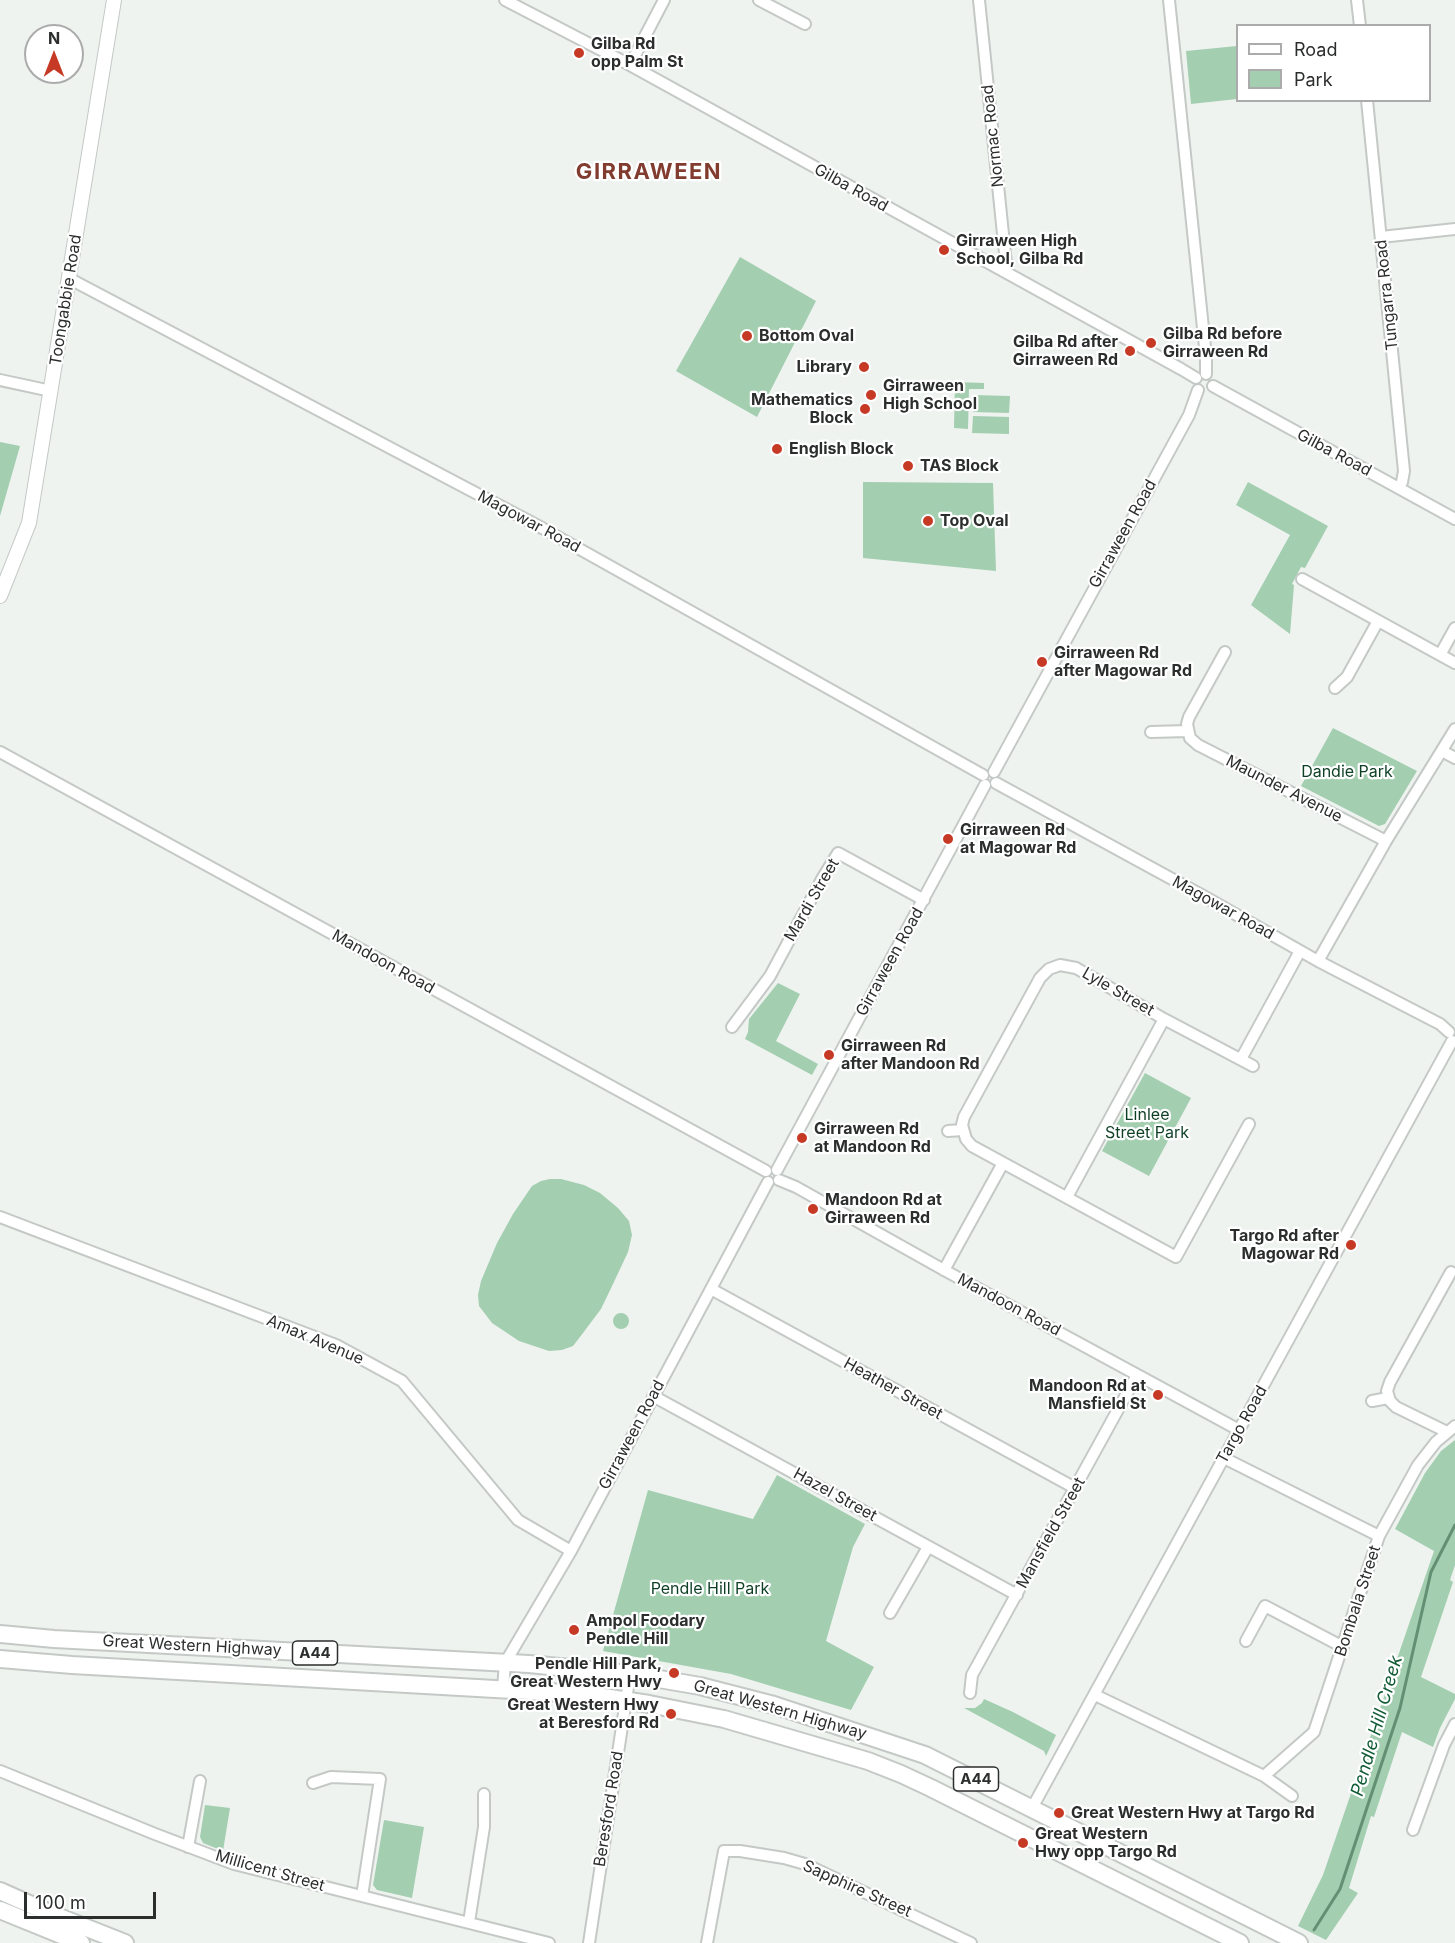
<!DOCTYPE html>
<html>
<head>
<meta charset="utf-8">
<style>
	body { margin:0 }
	#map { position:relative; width:1455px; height:1943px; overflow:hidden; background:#eef3f0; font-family:Inter,sans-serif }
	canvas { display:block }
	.legend { position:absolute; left:1236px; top:24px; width:195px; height:78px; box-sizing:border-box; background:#fff; border:2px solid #ababab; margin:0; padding:8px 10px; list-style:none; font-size:18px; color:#2c2e2d }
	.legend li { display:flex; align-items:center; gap:12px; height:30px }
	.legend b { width:30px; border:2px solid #ababab }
	.north { position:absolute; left:24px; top:24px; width:60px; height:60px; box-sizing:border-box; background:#fff; border:2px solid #ababab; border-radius:50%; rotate:0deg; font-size:16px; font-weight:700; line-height:24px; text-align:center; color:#2c2e2d }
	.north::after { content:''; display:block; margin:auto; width:21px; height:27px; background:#c63a25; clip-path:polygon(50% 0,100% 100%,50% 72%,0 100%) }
	.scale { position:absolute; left:24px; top:1892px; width:132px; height:27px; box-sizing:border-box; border:3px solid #2c2e2d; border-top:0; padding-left:8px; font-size:18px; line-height:21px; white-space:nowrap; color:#2c2e2d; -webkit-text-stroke:4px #fff; paint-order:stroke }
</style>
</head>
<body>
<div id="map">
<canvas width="1455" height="1943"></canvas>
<ul class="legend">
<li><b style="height:8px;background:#fff"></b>Road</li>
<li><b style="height:16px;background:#a3ceb0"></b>Park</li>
</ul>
<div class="north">N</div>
<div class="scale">100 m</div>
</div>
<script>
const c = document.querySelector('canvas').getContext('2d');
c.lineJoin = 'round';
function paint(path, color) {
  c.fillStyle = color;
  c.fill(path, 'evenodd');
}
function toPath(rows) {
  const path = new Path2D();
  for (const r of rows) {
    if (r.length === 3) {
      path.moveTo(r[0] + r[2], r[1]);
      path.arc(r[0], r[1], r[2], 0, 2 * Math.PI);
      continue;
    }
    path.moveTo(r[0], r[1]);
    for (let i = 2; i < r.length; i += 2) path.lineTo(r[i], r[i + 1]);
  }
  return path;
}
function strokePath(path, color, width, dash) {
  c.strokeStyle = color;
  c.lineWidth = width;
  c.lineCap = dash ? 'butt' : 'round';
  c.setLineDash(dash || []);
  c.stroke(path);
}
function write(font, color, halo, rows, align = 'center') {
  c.font = font + ' Inter,sans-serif';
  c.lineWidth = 4.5;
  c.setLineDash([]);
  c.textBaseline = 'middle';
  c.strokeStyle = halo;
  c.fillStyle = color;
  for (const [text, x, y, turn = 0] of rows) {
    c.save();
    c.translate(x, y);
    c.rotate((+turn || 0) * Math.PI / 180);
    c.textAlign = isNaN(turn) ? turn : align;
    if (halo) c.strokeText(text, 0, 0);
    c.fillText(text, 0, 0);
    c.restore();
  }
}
paint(toPath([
	[1237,46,1237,99,1191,104,1186,51],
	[740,257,816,301,757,417,676,371],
	[955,382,984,383,984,389,969,389,968,429,954,428],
	[973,395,1010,396,1009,413,973,412],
	[973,416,1009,417,1009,434,972,433],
	[0,442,20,446,0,516],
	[863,482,993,483,996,571,863,558],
	[1248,482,1328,526,1305,568,1301,567,1292,584,1294,585,1290,634,1251,605,1290,535,1236,505],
	[1333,728,1417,771,1385,824,1379,826,1301,786],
	[778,983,800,994,776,1041,818,1064,812,1075,745,1039,748,1032,749,1019],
	[1145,1073,1191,1098,1149,1176,1102,1151],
	[550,1179,561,1179,584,1185,600,1193,618,1208,629,1221,632,1235,628,1252,613,1284,601,1309,583,1333,573,1346,562,1350,549,1351,519,1341,492,1323,479,1306,478,1295,481,1281,497,1243,513,1214,532,1186,541,1181],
	[621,1321,8],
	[1455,1440,1455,1565,1450,1580,1453,1582,1421,1677,1455,1694,1455,1699,1440,1728,1433,1747,1402,1732,1374,1817,1371,1816,1349,1888,1358,1893,1326,1940,1298,1926,1323,1875,1434,1551,1395,1529,1425,1473,1441,1451],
	[777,1475,865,1524,853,1547,826,1641,874,1667,851,1710,731,1674,603,1651,648,1490,753,1519],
	[984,1699,1013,1712,1056,1735,1046,1756,1044,1751,964,1708,975,1708,982,1703],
	[205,1805,230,1808,223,1851,203,1843,200,1837],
	[384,1820,424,1827,412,1898,377,1890,373,1885]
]), '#a3ceb0');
strokePath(toPath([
	[1314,1930,1340,1889,1400,1708,1431,1572,1455,1525]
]), '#639073', 3);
const minor = toPath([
	[505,0,630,65,1181,369,1196,378],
	[759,0,805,24],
	[979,0,1007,273],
	[1169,0,1206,357,1206,374],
	[1357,0,1360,26],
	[630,65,664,0],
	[1367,100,1404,471,1402,482,1399,488],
	[1381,237,1455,229],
	[70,279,542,528,983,775],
	[0,380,51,391],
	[1213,386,1455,519],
	[1302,579,1455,663],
	[1225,652,1189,717,1187,724,1190,738,1198,745,1386,841],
	[1440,655,1455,628],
	[1335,688,1347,677,1378,621],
	[1151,732,1187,731],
	[1442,751,1455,758],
	[0,752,766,1171],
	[994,772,1189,415,1198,390],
	[996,783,1205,897,1318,961,1440,1024,1449,1032],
	[1318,961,1386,841,1455,729],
	[732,1027,770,976,822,879,838,853,924,900],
	[1241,1059,1300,951],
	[1249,1124,1176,1257,972,1146,966,1139,962,1125,964,1117,1040,978,1049,969,1060,965,1076,968,1164,1019,1253,1066],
	[948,1131,963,1130],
	[777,1170,985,785],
	[779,1180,796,1187,944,1270,1239,1430],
	[1067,1197,1164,1019],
	[0,1217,336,1345,402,1381,518,1520,571,1551],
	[944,1270,1003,1163],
	[711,1289,1075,1488],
	[653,1396,1017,1595],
	[1372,1401,1388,1398],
	[1447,1432,1396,1407,1390,1401,1387,1391,1390,1382,1451,1272],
	[1224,1458,1379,1536],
	[890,1613,928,1547],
	[1246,1641,1265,1606,1343,1647],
	[503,1689,505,1663,571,1551,768,1182],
	[970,1693,972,1675,1137,1375],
	[1095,1695,1264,1776,1292,1796],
	[0,1771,155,1834,234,1864,549,1943],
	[1264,1776,1314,1732,1379,1536,1418,1465,1436,1442,1455,1426],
	[313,1783,331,1777,380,1779,362,1896],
	[1032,1808,1452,1041],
	[1413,1830,1444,1745,1455,1724],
	[188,1847,200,1781],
	[469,1922,484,1827,484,1794],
	[589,1943,630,1674],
	[707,1943,724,1851,740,1851,784,1858,805,1864,971,1943]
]);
const major = toPath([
	[0,596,29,523,114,0]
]);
const highway = toPath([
	[0,1634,54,1639,529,1664,630,1674,700,1686,774,1705,925,1755,1299,1943],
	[0,1659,72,1665,583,1694,649,1704,724,1719,868,1761,901,1774,931,1788,1240,1943],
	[0,1891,54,1915,125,1943],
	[0,1910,81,1943]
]);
strokePath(minor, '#c4c9c6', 14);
strokePath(major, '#c4c9c6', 16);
strokePath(highway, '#c4c9c6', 20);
strokePath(minor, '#fff', 10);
strokePath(major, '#fff', 14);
strokePath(highway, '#fff', 16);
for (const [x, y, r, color] of [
	[579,53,6,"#c63a25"],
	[944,250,6,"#c63a25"],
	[747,336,6,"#c63a25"],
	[1151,343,6,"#c63a25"],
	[1130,351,6,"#c63a25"],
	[864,367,6,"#c63a25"],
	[871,395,6,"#c63a25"],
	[865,409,6,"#c63a25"],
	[777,449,6,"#c63a25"],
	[908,466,6,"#c63a25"],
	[928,521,6,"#c63a25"],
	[1042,662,6,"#c63a25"],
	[948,839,6,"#c63a25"],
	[829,1055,6,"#c63a25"],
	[802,1138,6,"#c63a25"],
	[813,1209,6,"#c63a25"],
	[1351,1245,6,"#c63a25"],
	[1158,1395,6,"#c63a25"],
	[574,1630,6,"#c63a25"],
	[674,1673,6,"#c63a25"],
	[671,1714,6,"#c63a25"],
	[1059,1813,6,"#c63a25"],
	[1023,1843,6,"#c63a25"]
]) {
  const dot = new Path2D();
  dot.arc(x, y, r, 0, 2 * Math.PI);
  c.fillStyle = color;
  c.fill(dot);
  strokePath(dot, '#fff', 2);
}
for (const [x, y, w] of [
	[315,1653,45],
	[976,1779,45]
]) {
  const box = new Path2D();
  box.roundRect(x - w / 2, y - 12, w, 24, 4.5);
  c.fillStyle = '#fff';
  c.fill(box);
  strokePath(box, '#2c2e2d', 1.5);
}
write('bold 15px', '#2c2e2d', null, [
	["A44",315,1653],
	["A44",976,1779]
]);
write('bold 16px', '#2c2e2d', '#fff', [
	["Gilba Rd",591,44],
	["opp Palm St",591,62],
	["Girraween High",956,241],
	["School, Gilba Rd",956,259],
	["Gilba Rd before",1163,334],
	["Girraween Rd",1163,352],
	["Bottom Oval",759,336],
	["Gilba Rd after",1118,342,"right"],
	["Girraween Rd",1118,360,"right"],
	["Library",852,367,"right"],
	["Girraween",883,386],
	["High School",883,404],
	["Mathematics",853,400,"right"],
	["Block",853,418,"right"],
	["English Block",789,449],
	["TAS Block",920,466],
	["Top Oval",940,521],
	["Girraween Rd",1054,653],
	["after Magowar Rd",1054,671],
	["Girraween Rd",960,830],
	["at Magowar Rd",960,848],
	["Girraween Rd",841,1046],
	["after Mandoon Rd",841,1064],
	["Girraween Rd",814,1129],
	["at Mandoon Rd",814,1147],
	["Mandoon Rd at",825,1200],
	["Girraween Rd",825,1218],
	["Targo Rd after",1339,1236,"right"],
	["Magowar Rd",1339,1254,"right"],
	["Mandoon Rd at",1146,1386,"right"],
	["Mansfield St",1146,1404,"right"],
	["Ampol Foodary",586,1621],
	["Pendle Hill",586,1639],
	["Pendle Hill Park,",662,1664,"right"],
	["Great Western Hwy",662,1682,"right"],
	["Great Western Hwy",659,1705,"right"],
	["at Beresford Rd",659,1723,"right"],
	["Great Western Hwy at Targo Rd",1071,1813],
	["Great Western",1035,1834],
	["Hwy opp Targo Rd",1035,1852]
], 'left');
write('16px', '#2c2e2d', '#fff', [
	["Normac Road",993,136,-96],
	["Gilba Road",851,188,29],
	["Tungarra Road",1387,295,-96],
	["Toongabbie Road",66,300,-81],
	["Gilba Road",1334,453,28],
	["Magowar Road",529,522,28],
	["Girraween Road",1123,534,-61],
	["Maunder Avenue",1284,789,27],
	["Mardi Street",812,900,-60],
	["Magowar Road",1223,908,29],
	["Mandoon Road",383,962,29],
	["Girraween Road",890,962,-61],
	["Lyle Street",1118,992,30],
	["Mandoon Road",1009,1305,28],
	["Amax Avenue",315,1340,23],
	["Heather Street",893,1389,29],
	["Targo Road",1242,1425,-61],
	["Girraween Road",632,1435,-62],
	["Hazel Street",835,1495,29],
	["Mansfield Street",1051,1533,-61],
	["Bombala Street",1358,1601,-72],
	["Great Western Highway",192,1646,3],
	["Great Western Highway",780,1710,16],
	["Beresford Road",609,1809,-81],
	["Millicent Street",270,1871,16],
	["Sapphire Street",857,1889,24]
]);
write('16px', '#0d3f24', '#fff', [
	["Dandie Park",1347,772],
	["Linlee",1147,1115],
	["Street Park",1147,1133],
	["Pendle Hill Park",710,1589]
]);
write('italic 18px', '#125c35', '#fff', [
	["Pendle Hill Creek",1377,1726,-74]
]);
c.letterSpacing = '1.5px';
write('bold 22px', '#813b2f', '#fff', [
	["GIRRAWEEN",649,172]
]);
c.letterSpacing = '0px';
</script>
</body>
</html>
